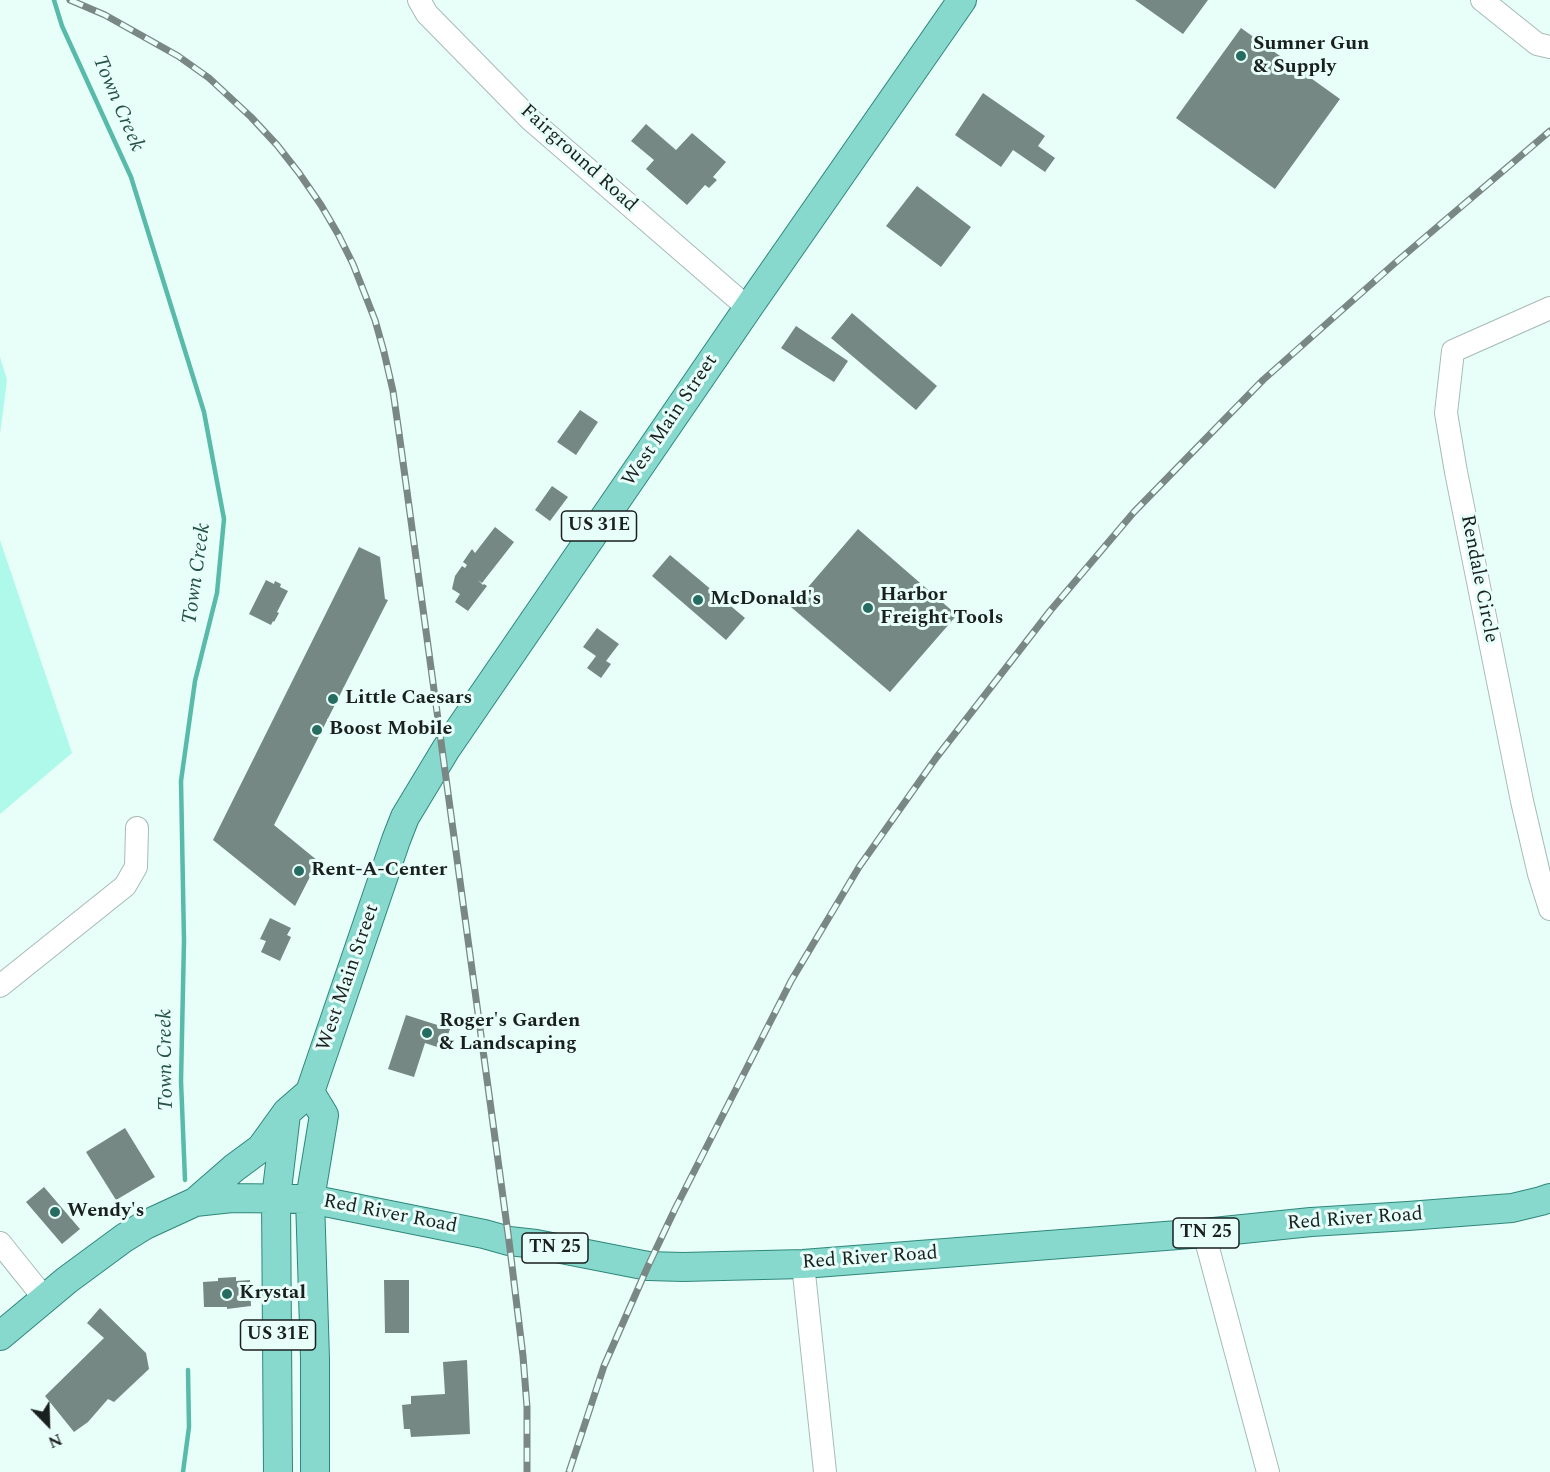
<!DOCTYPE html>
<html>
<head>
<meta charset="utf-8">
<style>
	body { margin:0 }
	#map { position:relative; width:1550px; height:1472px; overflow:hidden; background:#e8fef9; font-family:Spectral,serif }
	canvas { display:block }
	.north { position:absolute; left:18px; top:1394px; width:60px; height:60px; -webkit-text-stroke:4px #e8fef9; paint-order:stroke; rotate:157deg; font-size:16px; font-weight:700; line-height:24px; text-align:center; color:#19201f }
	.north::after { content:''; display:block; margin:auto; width:21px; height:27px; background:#19201f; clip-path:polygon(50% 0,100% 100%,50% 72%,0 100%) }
</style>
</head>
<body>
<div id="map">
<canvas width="1550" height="1472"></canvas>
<div class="north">N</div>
</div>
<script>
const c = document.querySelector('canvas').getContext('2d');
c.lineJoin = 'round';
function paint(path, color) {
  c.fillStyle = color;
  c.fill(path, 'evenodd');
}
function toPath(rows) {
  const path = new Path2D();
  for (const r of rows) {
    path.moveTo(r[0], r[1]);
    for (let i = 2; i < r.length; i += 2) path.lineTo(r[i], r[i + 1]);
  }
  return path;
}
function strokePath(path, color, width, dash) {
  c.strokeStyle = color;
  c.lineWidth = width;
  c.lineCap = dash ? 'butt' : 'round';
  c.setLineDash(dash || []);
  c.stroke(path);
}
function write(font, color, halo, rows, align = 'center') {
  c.font = font + ' Spectral,serif';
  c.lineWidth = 6;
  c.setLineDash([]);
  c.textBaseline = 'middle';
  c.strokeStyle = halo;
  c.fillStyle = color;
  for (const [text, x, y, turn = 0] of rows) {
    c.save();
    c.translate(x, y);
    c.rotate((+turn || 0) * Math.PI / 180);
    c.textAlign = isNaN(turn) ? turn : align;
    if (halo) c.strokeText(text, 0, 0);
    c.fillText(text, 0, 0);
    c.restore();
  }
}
paint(toPath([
	[0,357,7,380,0,434],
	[0,540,72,753,0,814]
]), '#aef9ea');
strokePath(toPath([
	[54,0,62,26,131,177,204,412,224,519,217,593,195,681,181,781,184,941,181,1081,185,1180],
	[183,1472,189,1427,188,1370]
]), '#58baa8', 4.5);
paint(toPath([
	[1135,0,1208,0,1183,34],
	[1241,28,1340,99,1275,189,1176,118],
	[983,93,1045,136,1038,146,1055,158,1045,172,1013,150,1001,167,955,135],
	[646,124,676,150,692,133,726,162,713,177,717,180,709,188,705,185,687,205,646,169,654,160,631,141],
	[917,186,971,227,941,267,886,226],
	[852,313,937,386,916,410,831,338],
	[796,326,848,361,834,382,781,348],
	[580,410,598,422,576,455,557,442],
	[552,486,568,497,550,521,535,510],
	[495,527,514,542,482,583,478,580,483,585,484,584,487,586,468,611,455,602,460,594,452,589,455,576,462,566,465,568,467,565,463,562,472,549,475,553],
	[858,529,957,615,890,692,791,607],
	[359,547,380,557,385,599,388,600,274,825,318,861,295,906,213,840],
	[670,555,745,618,726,640,652,576],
	[266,580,274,584,275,581,281,584,280,587,288,591,277,612,279,613,274,622,273,621,271,625,249,614],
	[597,628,619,644,606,661,611,664,601,678,587,668,596,656,583,647],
	[270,918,291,928,287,935,291,937,280,961,261,952,266,941,260,939],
	[406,1015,450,1029,443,1049,425,1043,414,1077,388,1069],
	[125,1128,155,1177,116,1200,86,1152],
	[44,1187,80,1229,62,1244,26,1202],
	[236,1277,236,1281,250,1280,251,1306,227,1309,227,1307,204,1307,203,1282,218,1281,218,1278],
	[384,1280,409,1280,409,1333,385,1333],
	[100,1308,146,1353,149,1369,114,1402,108,1399,88,1422,74,1432,45,1396,104,1338,87,1323],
	[467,1360,470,1434,411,1437,410,1429,404,1429,402,1405,411,1404,411,1396,445,1394,443,1362]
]), '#758884');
const minor = toPath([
	[419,0,427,14,433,20,531,120,748,308],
	[1482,0,1537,44,1550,47],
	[1550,909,1539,874,1522,801,1456,472,1446,413,1453,351,1550,308],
	[0,986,125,886,136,867,137,828],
	[1204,1233,1268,1472],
	[0,1243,45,1299],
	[803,1264,825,1472]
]);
const major = toPath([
	[310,1092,324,1115,310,1199,315,1359,315,1472],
	[195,1202,232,1198,310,1199,484,1234,509,1241,536,1244,648,1266,683,1267,803,1264,1204,1233,1311,1222,1408,1216,1512,1208,1541,1201,1550,1198],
	[0,1336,67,1280,124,1238,145,1225,195,1202,234,1168,261,1148,287,1112,310,1092,396,840,405,817,446,749,748,308,962,0],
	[278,1472,276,1198,286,1114]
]);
strokePath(minor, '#a7bbb6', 24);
strokePath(major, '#2e877a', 30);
strokePath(minor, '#fff', 22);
strokePath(major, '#88d9cd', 28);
const rail = toPath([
	[70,0,105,15,178,56,209,78,251,117,277,145,299,173,321,205,338,234,353,264,375,320,384,352,393,391,400,440,509,1241,523,1356,527,1407,527,1472],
	[569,1472,604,1366,648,1266,675,1209,791,981,859,867,936,758,1050,611,1134,512,1263,380,1395,263,1550,131]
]);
strokePath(rail, '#7a8885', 7);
strokePath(rail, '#e8fef9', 4.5, [14]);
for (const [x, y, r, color] of [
	[1241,56,6,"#266c60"],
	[698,600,6,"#266c60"],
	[868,608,6,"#266c60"],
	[333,699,6,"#266c60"],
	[317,730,6,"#266c60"],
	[299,871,6,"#266c60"],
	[427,1033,6,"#266c60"],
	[55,1212,6,"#266c60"],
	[227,1294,6,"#266c60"]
]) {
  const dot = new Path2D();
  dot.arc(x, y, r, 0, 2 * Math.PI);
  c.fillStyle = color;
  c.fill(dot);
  strokePath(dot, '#e8fef9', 2);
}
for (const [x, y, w] of [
	[599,526,75],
	[1206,1233,66],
	[555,1248,66],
	[278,1335,75]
]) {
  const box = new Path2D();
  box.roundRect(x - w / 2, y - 15, w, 30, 4.5);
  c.fillStyle = '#e8fef9';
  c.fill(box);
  strokePath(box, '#19201f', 1.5);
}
write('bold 18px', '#19201f', null, [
	["US 31E",599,526],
	["TN 25",1206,1233],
	["TN 25",555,1248],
	["US 31E",278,1335]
]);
write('bold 20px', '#19201f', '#e8fef9', [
	["Sumner Gun",1253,45],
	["& Supply",1253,68],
	["Harbor",880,596],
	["Freight Tools",880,619],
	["McDonald's",710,600],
	["Little Caesars",345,699],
	["Boost Mobile",329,730],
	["Rent-A-Center",311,871],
	["Roger's Garden",439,1022],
	["& Landscaping",439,1045],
	["Wendy's",67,1212],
	["Krystal",239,1294]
], 'left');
write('20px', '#19201f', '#e8fef9', [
	["Fairground Road",578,159,42],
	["West Main Street",671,421,-56],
	["Rendale Circle",1478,579,79],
	["West Main Street",349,978,-71],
	["Red River Road",390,1215,11],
	["Red River Road",1355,1220,-4],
	["Red River Road",870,1259,-4]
]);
write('italic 21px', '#26524a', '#e8fef9', [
	["Town Creek",117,104,67],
	["Town Creek",198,574,-82],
	["Town Creek",167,1060,-91]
]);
</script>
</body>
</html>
